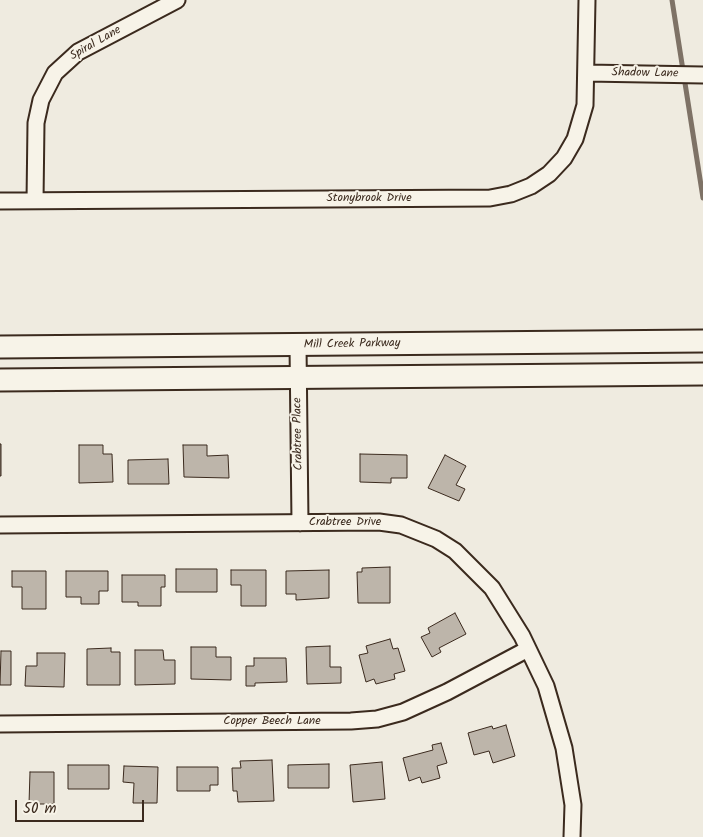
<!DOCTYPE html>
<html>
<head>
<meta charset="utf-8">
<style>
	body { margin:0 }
	#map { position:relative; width:703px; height:837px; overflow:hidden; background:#efebe0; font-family:Kalam,sans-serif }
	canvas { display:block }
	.scale { position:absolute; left:15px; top:800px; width:129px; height:22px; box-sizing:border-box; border:2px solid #3b2a1e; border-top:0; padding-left:6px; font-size:15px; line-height:18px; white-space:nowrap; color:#3b2a1e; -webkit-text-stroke:4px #f7f3e8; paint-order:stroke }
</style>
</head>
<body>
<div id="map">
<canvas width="703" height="837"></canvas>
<div class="scale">50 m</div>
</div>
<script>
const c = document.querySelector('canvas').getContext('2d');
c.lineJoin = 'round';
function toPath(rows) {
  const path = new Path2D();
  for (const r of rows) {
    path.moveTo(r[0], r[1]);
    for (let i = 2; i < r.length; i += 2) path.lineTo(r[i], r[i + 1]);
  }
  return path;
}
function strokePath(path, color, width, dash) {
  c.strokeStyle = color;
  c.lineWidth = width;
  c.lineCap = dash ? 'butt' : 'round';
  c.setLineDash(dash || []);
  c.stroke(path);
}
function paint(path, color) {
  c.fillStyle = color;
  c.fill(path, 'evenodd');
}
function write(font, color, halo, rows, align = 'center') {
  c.font = font + ' Kalam,sans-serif';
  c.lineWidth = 4;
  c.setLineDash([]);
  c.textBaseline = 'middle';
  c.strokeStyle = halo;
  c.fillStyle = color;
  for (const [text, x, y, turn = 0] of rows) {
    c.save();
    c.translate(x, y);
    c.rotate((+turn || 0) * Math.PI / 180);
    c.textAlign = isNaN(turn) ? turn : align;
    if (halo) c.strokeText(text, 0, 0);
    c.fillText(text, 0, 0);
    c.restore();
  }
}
strokePath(toPath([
	[672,0,703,198]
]), '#7e7266', 5);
const building = toPath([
	[0,444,1,444,1,476,0,476,0,444],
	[79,445,103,445,103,454,112,454,113,482,79,483,79,445],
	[183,445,207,445,207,456,228,455,229,478,184,477,183,445],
	[360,454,407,455,407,478,391,478,391,483,360,482,360,454],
	[445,455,466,466,456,485,465,489,459,501,428,488,445,455],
	[168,459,169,484,128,484,128,460,168,459],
	[390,567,390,603,358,603,357,572,362,572,362,568,390,567],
	[176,569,217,569,217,592,176,592,176,569],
	[231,570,266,570,266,606,241,606,241,585,231,585,231,570],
	[329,570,329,598,296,600,296,594,286,594,286,571,329,570],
	[12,571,46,571,46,609,22,609,22,587,12,587,12,571],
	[66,571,108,571,108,591,99,591,99,604,81,604,81,597,66,597,66,571],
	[122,575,165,575,165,587,161,587,161,606,138,606,138,602,122,602,122,575],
	[455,613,466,634,439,648,441,652,432,657,421,637,430,633,428,628,455,613],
	[390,639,393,649,398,648,405,671,394,674,395,679,376,684,374,679,366,682,359,655,368,653,366,646,390,639],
	[330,646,330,667,341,667,341,683,307,684,306,647,330,646],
	[191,647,216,647,216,657,231,657,231,680,191,679,191,647],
	[111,648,111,652,120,652,120,685,87,685,87,649,111,648],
	[135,650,163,650,164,660,175,660,175,684,135,685,135,650],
	[1,651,11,651,11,685,0,685,1,651],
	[37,653,65,653,64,687,25,686,26,666,37,666,37,653],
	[254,658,286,658,287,682,255,683,255,686,246,686,246,666,254,666,254,658],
	[506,725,515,756,493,763,489,751,474,755,468,733,492,726,493,729,506,725],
	[441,743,447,763,437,766,440,778,422,783,420,777,409,781,403,758,433,750,432,745,441,743],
	[272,760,274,801,238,802,237,791,233,791,232,768,241,768,240,761,272,760],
	[382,762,385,799,353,802,350,765,382,762],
	[329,764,329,788,288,788,288,765,329,764],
	[68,765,109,765,109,789,68,789,68,765],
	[124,766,158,767,157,803,133,803,134,783,123,782,124,766],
	[177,767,218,767,218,785,210,785,210,791,177,791,177,767],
	[30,772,54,772,54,804,29,804,30,772]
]);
paint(building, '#bdb5aa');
strokePath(building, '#3b2a1e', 1);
const street = toPath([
	[587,73,703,75],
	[0,201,490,198,511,194,531,186,549,174,564,158,575,139,585,105,587,0],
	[35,201,36,123,41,100,55,73,78,52,177,0],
	[298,345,300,523],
	[0,525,379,522,401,525,436,539,455,551,492,588,522,636,546,686,564,748,573,805,572,837],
	[0,724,351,721,377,719,403,712,447,692,528,649]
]);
const secondary = toPath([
	[0,347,703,341],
	[0,380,703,374]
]);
strokePath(street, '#3b2a1e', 19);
strokePath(secondary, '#3b2a1e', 25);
strokePath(street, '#f7f3e8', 15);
strokePath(secondary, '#f7f3e8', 21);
write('12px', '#3b2a1e', '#f7f3e8', [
	["Spiral Lane",96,44,-30],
	["Shadow Lane",645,74,1],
	["Stonybrook Drive",369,199],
	["Mill Creek Parkway",352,345,-1],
	["Crabtree Place",299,434,-91],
	["Crabtree Drive",345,523],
	["Copper Beech Lane",272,722]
]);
</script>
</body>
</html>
